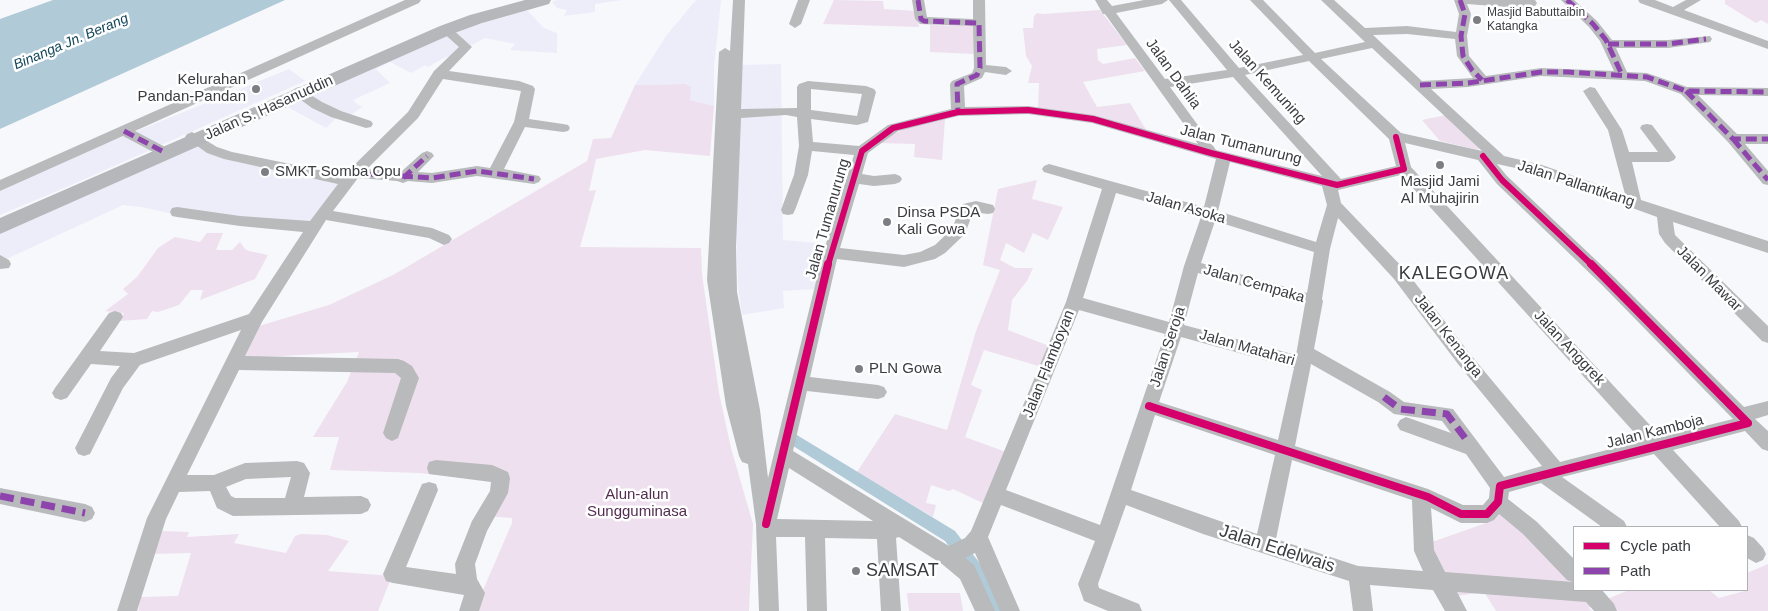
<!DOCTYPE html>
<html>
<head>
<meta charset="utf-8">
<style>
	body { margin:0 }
	#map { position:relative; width:1768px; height:611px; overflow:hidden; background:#f7f8fc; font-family:Arial,sans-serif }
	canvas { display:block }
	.legend { position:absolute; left:1573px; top:526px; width:175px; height:65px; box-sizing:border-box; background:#fff; border:1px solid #b1b1b3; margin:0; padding:6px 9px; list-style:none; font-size:15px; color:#3b3c42 }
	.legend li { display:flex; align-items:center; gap:10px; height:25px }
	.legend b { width:25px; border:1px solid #b1b1b3 }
</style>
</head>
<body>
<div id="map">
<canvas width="1768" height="611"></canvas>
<ul class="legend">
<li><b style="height:6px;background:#d6006c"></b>Cycle path</li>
<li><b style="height:6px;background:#8e44ad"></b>Path</li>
</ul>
</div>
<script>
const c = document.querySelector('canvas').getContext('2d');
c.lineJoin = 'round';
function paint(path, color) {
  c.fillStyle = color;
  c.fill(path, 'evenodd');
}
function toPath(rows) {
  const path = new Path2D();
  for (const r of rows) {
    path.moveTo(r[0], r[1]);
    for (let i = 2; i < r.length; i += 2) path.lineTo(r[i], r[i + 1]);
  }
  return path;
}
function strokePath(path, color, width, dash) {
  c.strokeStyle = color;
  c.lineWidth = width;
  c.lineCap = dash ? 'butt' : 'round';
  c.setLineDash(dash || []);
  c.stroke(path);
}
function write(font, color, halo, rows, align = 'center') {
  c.font = font + ' Arial,sans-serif';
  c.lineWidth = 5;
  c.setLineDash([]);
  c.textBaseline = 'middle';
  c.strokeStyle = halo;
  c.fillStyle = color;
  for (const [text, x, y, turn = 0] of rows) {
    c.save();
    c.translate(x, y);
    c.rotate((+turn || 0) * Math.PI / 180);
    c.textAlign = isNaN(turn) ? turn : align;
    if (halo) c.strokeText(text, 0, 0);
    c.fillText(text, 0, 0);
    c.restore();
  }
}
paint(toPath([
	[557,0,622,0,595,4,595,12,564,16,567,10,557,8,552,2],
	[696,0,721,0,714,67,714,106,690,100,685,84,635,85,666,36],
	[525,8,544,28,557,33,557,53,510,50,515,44,485,38,452,56,444,58,428,67,425,65,411,73,390,62,376,69,390,83,353,100,358,105,363,106,347,118,337,117,326,128,284,105,416,45],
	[781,64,783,240,829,244,815,289,783,291,784,308,742,315,738,285,736,235,741,65],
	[289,69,305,81,76,183,0,215,0,187],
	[195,143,341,181,307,229,196,219,142,207,123,205,0,262,0,230]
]), '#ecedf9');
paint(toPath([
	[834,0,883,1,884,9,915,11,919,27,823,24],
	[1725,0,1768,0,1768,24,1761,20,1756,23,1725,4],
	[1100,10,1127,45,1097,49,1098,60,1103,64,1135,58,1145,71,1083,82,1097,107,1130,103,1148,133,1038,109,1039,83,1028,83,1032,66,1026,56,1023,28,1033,28,1034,16,1037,13,1043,14],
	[930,25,976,26,975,54,930,52],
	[685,84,691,87,690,100,714,106,710,156,645,150,596,159,589,191,596,190,580,247,701,248,702,274,719,393,731,448,753,524,749,611,474,611,512,523,512,518,486,516,501,482,419,473,330,470,339,437,313,437,347,382,359,352,243,358,259,326,329,305,393,275,587,161,593,139,611,138,635,85],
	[1446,115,1480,147,1478,150,1440,141,1422,120],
	[945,119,942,160,914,157,915,144,879,143,886,137,905,129],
	[1037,180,1032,199,1063,207,1048,240,1033,233,1024,253,1006,243,1000,260,1015,268,1033,268,1027,281,1012,300,1008,330,1049,346,1042,367,984,350,971,385,982,390,965,437,1006,452,985,504,953,489,949,491,931,485,926,503,936,505,933,517,857,472,895,414,947,430,976,331,1000,270,983,265,998,189],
	[207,233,223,233,216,250,232,250,240,242,245,249,249,251,268,255,255,279,200,300,203,290,191,290,179,305,158,312,152,311,147,319,119,321,124,313,105,311,128,294,123,289,137,277,158,248,175,237,200,242],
	[1503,503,1551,546,1574,573,1574,590,1589,590,1600,602,1629,590,1709,590,1719,598,1748,590,1747,573,1768,564,1768,611,1607,611,1600,602,1589,608,1592,611,1496,611,1484,592,1457,596,1435,573,1432,542,1486,523],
	[162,531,189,532,187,537,239,534,234,543,286,553,295,536,301,534,327,535,349,541,328,571,392,576,378,611,138,611,141,597,178,596,191,553,152,554],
	[907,593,960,593,963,611,909,611]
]), '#eee0ee');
paint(toPath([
	[53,0,285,0,0,129,0,19]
]), '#b0cad8');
paint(toPath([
	[787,429,955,531,985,570,1003,611,987,611,974,580,945,541,782,439,780,435,782,431,787,429]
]), '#b0cad8');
paint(toPath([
	[405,0,421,0,419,3,135,131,167,148,169,151,167,154,157,154,123,136,0,191,0,180,405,0],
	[733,0,745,0,741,109,797,108,797,87,799,84,808,81,866,86,874,89,876,92,868,122,857,125,811,119,813,142,859,146,888,125,951,109,950,84,952,81,972,73,974,68,973,26,920,24,915,19,912,0,924,0,927,17,973,19,973,0,985,0,986,65,1006,67,1012,71,1006,75,985,72,982,78,964,86,965,107,1028,106,1093,115,1198,144,1105,14,1103,14,1095,0,1107,0,1112,6,1144,0,1168,0,1162,4,1116,13,1165,79,1227,70,1169,0,1181,0,1239,68,1303,55,1250,0,1263,0,1315,53,1365,42,1321,0,1334,0,1365,28,1407,26,1456,32,1459,14,1454,0,1535,0,1537,3,1535,6,1518,8,1467,4,1471,14,1467,36,1469,56,1486,76,1541,68,1614,71,1600,41,1589,27,1561,0,1574,0,1597,21,1612,40,1668,40,1710,36,1712,39,1710,42,1668,48,1616,48,1627,72,1647,73,1687,87,1768,88,1768,96,1698,95,1737,134,1768,134,1768,144,1745,144,1768,171,1768,185,1763,184,1728,142,1681,94,1645,81,1541,76,1468,87,1431,89,1504,156,1542,165,1625,194,1608,130,1583,91,1590,87,1595,88,1622,130,1629,152,1658,152,1640,128,1642,125,1647,124,1652,125,1676,157,1674,160,1669,162,1632,162,1641,200,1768,241,1768,253,1673,222,1675,235,1768,326,1768,343,1762,341,1665,243,1659,234,1657,217,1534,172,1497,164,1507,176,1614,277,1744,407,1768,401,1768,415,1755,419,1768,431,1768,451,1762,449,1745,431,1673,450,1739,521,1742,527,1720,527,1654,454,1562,477,1624,521,1627,527,1602,527,1541,483,1509,492,1508,499,1537,522,1574,559,1574,590,1602,590,1614,604,1617,611,1594,611,1586,602,1457,592,1467,611,1445,611,1433,590,1370,585,1373,611,1353,611,1349,581,1203,534,1126,505,1098,584,1099,588,1139,604,1142,611,1108,611,1084,601,1078,584,1095,541,1001,505,988,537,1020,611,1000,611,975,553,965,558,974,565,995,611,975,611,960,579,942,564,899,537,896,538,901,611,881,611,877,539,825,538,827,611,807,611,805,537,776,537,779,611,759,611,756,524,748,464,742,462,739,456,726,406,707,280,719,52,725,48,730,51,733,0],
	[1407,34,1455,39,1457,56,1473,78,1422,81,1373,35,1407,34],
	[1372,48,1482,151,1401,133,1321,59,1372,48],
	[1309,61,1389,139,1396,166,1341,179,1245,75,1309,61],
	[1233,77,1322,176,1216,150,1170,87,1233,77],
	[811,89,862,94,857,116,811,110,811,89],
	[1028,114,1092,123,1216,159,1204,207,1049,164,1044,166,1042,169,1044,172,1102,189,1066,302,971,531,965,538,949,546,793,451,807,391,878,399,884,397,887,392,884,387,878,385,810,377,837,259,904,267,935,259,945,253,965,234,973,212,988,214,993,213,995,209,993,205,976,201,963,204,958,211,953,228,935,245,920,252,904,255,840,248,859,184,874,186,895,184,900,182,902,179,900,176,895,174,874,176,862,174,868,153,898,131,958,116,1028,114],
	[786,115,797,117,799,146,794,175,781,210,783,214,788,215,793,214,795,210,808,175,812,151,854,155,823,253,768,478,760,410,737,292,736,246,741,118,786,115],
	[1405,143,1478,160,1497,184,1602,285,1733,419,1661,437,1411,167,1405,143],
	[1230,162,1322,186,1327,205,1316,242,1218,211,1230,162],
	[1401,175,1642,441,1560,462,1470,354,1406,271,1341,203,1338,190,1401,175],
	[1116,193,1201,217,1184,266,1169,322,1083,298,1116,193],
	[1338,218,1394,279,1458,364,1542,466,1504,477,1453,409,1404,402,1390,392,1314,349,1323,301,1322,299,1330,249,1338,218],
	[1215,221,1314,252,1307,293,1201,263,1215,221],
	[1198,273,1305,304,1296,355,1184,325,1198,273],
	[1079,310,1165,334,1100,525,1006,490,1079,310],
	[1181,337,1294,368,1278,440,1159,402,1181,337],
	[1311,364,1378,402,1394,414,1442,421,1451,433,1406,417,1400,420,1397,425,1400,430,1466,454,1490,488,1489,498,1483,505,1463,505,1428,489,1295,446,1311,364],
	[1155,415,1275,455,1257,534,1131,490,1155,415],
	[1292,460,1412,500,1414,551,1423,571,1358,566,1276,539,1292,460],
	[789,468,873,521,777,519,789,468],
	[1431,508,1461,523,1487,523,1494,520,1499,514,1523,534,1567,580,1573,582,1445,572,1434,550,1431,508],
	[798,0,810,0,801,24,795,28,789,24,798,0],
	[1638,0,1655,0,1673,7,1686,0,1701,0,1684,10,1768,41,1768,49,1640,3,1638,0],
	[446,26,450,27,472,47,449,71,519,81,533,86,535,89,529,119,563,124,568,125,570,128,568,131,563,132,525,127,504,169,539,176,541,179,539,182,534,184,477,176,432,183,408,181,403,183,397,181,358,178,333,211,432,228,449,235,452,239,449,243,444,245,429,238,326,220,262,322,245,356,398,359,404,361,412,366,419,378,398,438,392,441,386,438,383,433,401,378,395,373,239,370,187,475,214,475,245,463,297,461,304,463,310,473,304,497,361,496,368,499,371,505,368,511,361,514,233,516,217,508,210,491,179,492,166,519,137,611,117,611,147,518,241,330,140,365,123,388,90,454,84,456,78,454,75,448,111,378,120,366,91,364,67,398,61,400,55,398,52,393,55,388,109,313,115,311,121,313,123,317,100,351,134,353,249,314,303,232,240,226,177,217,172,216,170,212,172,208,177,207,240,216,310,221,338,184,224,159,207,153,185,137,187,134,192,132,217,147,232,152,344,175,408,112,434,71,459,47,440,30,446,26],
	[443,79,521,91,514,122,490,168,477,166,432,173,418,172,434,156,432,153,427,151,422,153,402,171,367,169,418,118,443,79],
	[291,477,285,498,235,498,231,496,226,487,246,479,291,477],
	[298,87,322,102,341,111,371,121,373,124,371,127,366,128,331,117,312,108,293,94,291,91,298,87],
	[0,255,9,260,11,264,9,268,0,269,0,255],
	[436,460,492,465,508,472,510,478,508,493,487,531,475,564,477,579,485,593,479,611,459,611,464,595,393,583,386,581,383,574,422,484,429,482,436,484,438,490,406,567,456,574,455,564,472,521,490,491,491,482,429,474,427,468,429,462,436,460],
	[0,488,85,504,92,507,95,513,92,519,85,522,0,504,0,488],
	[1747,535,1754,538,1763,548,1766,554,1763,560,1756,563,1747,558,1747,535]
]), '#b8babc');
paint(toPath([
	[525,0,551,0,549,4,482,23,452,34,0,234,0,218,440,26,470,15,525,0]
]), '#b6b7bb');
strokePath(toPath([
	[918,0,921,19,924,21,979,23,980,68,977,75,957,84,958,112],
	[1460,0,1465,14,1461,36,1463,56,1472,70,1482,80],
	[1567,0,1593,24,1606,40,1622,75],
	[1608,44,1668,44,1706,39],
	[1420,85,1468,83,1541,72,1568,72,1647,77,1686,91,1768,92],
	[1686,91,1733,139,1768,139],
	[124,131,162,151],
	[1733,139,1768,180],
	[354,173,432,178,477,171,534,179],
	[403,178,427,156]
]), '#8e44ad', 5, [11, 5]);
strokePath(toPath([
	[1384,397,1400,409,1447,414,1465,438],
	[0,496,85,513]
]), '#8e44ad', 7, [14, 7]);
strokePath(toPath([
	[1483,156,1502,180,1592,265],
	[828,265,862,151,893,128,958,112,1028,110,1093,119,1211,153,1337,185,1404,169,1396,137]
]), '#d6006c', 6);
strokePath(toPath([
	[1149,406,1428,497,1461,514,1487,514,1498,502,1500,486,1748,423,1591,264],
	[766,524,828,264]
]), '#d6006c', 8);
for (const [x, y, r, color] of [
	[1477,20,5,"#7d7e83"],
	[256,89,5,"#7d7e83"],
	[1440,165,5,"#7d7e83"],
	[265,172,5,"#7d7e83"],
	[887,222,5,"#7d7e83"],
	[859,369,5,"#7d7e83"],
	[856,571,5,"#7d7e83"]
]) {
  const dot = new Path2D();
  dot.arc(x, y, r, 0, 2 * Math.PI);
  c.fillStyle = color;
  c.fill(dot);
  strokePath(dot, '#fff', 2);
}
write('12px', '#3b3c42', '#fff', [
	["Masjid Babuttaibin",1487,13],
	["Katangka",1487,27]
], 'left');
write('italic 14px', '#13465b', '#fff', [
	["Binanga Jn. Berang",71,42,-23]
]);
write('15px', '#3b3c42', '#fff', [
	["Jalan Dahlia",1173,74,54],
	["Jalan Kemuning",1267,82,48],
	["Jalan S. Hasanuddin",269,108,-24],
	["Jalan Tumanurung",1241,145,14],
	["Jalan Pallantikang",1576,184,18],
	["Jalan Asoka",1186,208,16],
	["Jalan Tumanurung",828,219,-74],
	["Jalan Mawar",1709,279,45],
	["Jalan Cempaka",1254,284,16],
	["Jalan Kenanga",1448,336,52],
	["Jalan Seroja",1168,347,-72],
	["Jalan Matahari",1247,348,16],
	["Jalan Anggrek",1569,348,47],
	["Jalan Flamboyan",1049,364,-68],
	["Jalan Kamboja",1655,432,-14]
]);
write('15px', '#3b3c42', '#fff', [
	["Kelurahan",246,80,"right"],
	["Pandan-Pandan",246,97,"right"],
	["SMKT Somba Opu",275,172],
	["Masjid Jami",1440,182,"center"],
	["Al Muhajirin",1440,199,"center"],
	["Dinsa PSDA",897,213],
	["Kali Gowa",897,230],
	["PLN Gowa",869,369]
], 'left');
write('15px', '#532c50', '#fff', [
	["Alun-alun",637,495],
	["Sungguminasa",637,512]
]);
c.letterSpacing = '1px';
write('18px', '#3b3c42', '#fff', [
	["KALEGOWA",1454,274]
]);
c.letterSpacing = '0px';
write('18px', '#3b3c42', '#fff', [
	["Jalan Edelwais",1277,549,18]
]);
write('18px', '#3b3c42', '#fff', [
	["SAMSAT",866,571]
], 'left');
</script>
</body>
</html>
